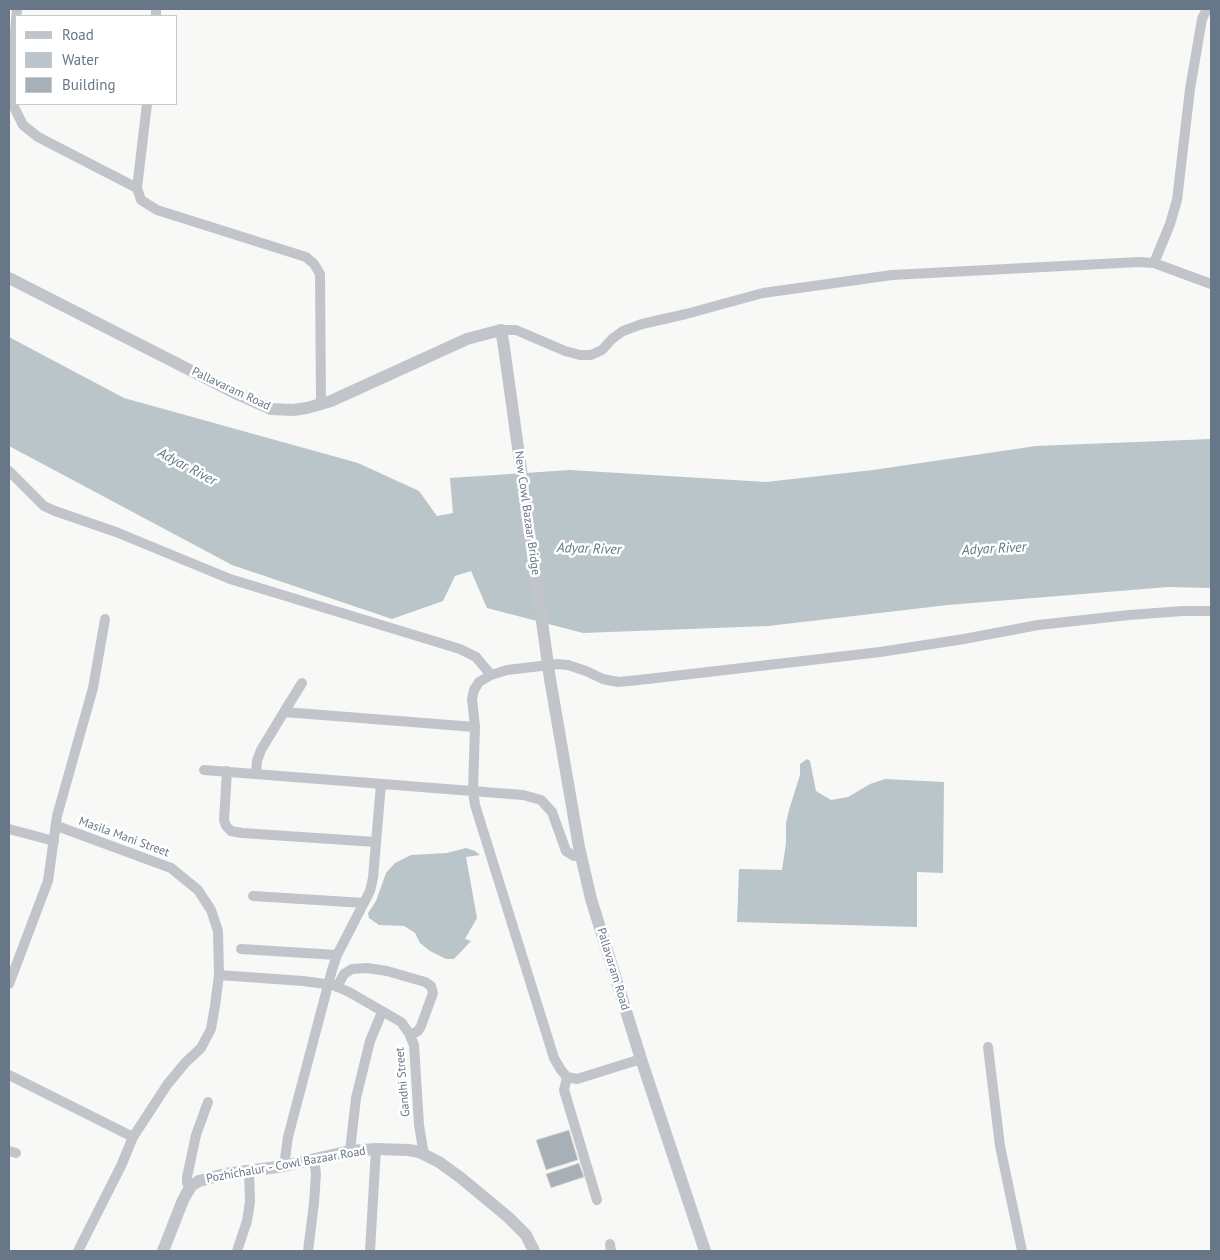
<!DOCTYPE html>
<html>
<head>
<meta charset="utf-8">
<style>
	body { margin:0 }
	#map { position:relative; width:1220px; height:1260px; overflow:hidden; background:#f8f8f6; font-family:"PT Sans",sans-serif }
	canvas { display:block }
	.frame { position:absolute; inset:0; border:10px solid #677787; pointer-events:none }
	.legend { position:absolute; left:15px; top:15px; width:162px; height:90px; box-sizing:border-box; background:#fff; border:1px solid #c2c9cf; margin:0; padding:6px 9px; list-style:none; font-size:15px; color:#677787 }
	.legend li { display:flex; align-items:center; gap:10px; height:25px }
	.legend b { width:25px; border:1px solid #c2c9cf }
</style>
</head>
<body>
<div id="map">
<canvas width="1220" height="1260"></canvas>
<div class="frame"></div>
<ul class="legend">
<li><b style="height:6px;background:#c1c5ca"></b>Road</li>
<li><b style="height:14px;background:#bac5ca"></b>Water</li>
<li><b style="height:14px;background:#a8b0b7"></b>Building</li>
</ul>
</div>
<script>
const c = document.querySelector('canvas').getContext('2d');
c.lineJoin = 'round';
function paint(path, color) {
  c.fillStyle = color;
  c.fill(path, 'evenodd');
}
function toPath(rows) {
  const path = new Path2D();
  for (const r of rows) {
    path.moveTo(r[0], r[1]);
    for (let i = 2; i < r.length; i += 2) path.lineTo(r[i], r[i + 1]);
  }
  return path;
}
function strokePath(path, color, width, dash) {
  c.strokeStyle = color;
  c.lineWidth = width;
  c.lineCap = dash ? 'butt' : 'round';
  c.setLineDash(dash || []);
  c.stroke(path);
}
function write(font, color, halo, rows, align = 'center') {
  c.font = font + ' "PT Sans",sans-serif';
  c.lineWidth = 5;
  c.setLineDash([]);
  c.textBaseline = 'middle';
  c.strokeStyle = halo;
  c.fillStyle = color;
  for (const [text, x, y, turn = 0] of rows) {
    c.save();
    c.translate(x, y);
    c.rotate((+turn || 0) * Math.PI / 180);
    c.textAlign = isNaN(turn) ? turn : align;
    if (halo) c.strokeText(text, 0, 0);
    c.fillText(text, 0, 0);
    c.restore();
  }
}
paint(toPath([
	[9,337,124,398,358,463,419,491,437,516,453,513,450,478,570,470,766,482,873,470,1036,446,1211,439,1211,588,1168,587,948,605,768,626,583,633,487,608,471,571,455,576,443,601,392,619,232,565,9,446],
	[807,759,810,761,816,791,831,800,848,797,870,784,885,779,944,782,943,873,917,872,917,927,737,922,739,869,782,870,786,843,786,823,789,810,800,775,800,764],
	[466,848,475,851,480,855,466,857,477,918,465,939,471,941,454,959,446,959,430,951,420,943,415,933,404,926,379,925,369,918,368,913,376,901,386,873,395,863,411,855,447,853]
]), '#bac5ca');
const building = toPath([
	[569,1130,578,1160,546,1170,536,1140,569,1130],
	[579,1163,584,1177,551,1188,546,1174,579,1163]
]);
paint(building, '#a8b0b7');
strokePath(building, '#dadad8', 1);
strokePath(toPath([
	[17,9,10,89,14,107,23,125,38,137,137,188],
	[156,16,156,9],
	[147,104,137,188,141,200,157,210,306,257,314,264,320,274,321,404],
	[1154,263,1170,224,1177,200,1190,89,1202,19,1207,9],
	[501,330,516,330,565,351,580,355,591,355,602,350,612,339,623,331,642,324,686,314,763,293,892,275,1139,262,1154,263,1211,284],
	[9,471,44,506,55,511,116,532,230,579,460,649,476,657,491,675],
	[302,683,284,712,475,727],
	[204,770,523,795,541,800,552,812,566,851,574,856,581,855],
	[227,771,224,820,226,826,231,831,242,833,376,842],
	[256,774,257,761,261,750,284,712],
	[57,826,171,868,198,890,211,910,218,931,219,975,215,1006,211,1029,201,1048,185,1063,167,1085,133,1137,121,1166,78,1251],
	[9,829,54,841],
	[253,896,364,903],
	[241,949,337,955],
	[219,975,303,981,333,985,349,992,401,1022,409,1033,414,1045,419,1125,424,1155],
	[9,984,48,881,57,816,93,688,105,619],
	[337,987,344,974,352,969,367,968,387,971,425,982,431,986,433,993,421,1026,418,1031,410,1035],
	[988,1047,1000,1146,1022,1251],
	[641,1059,577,1079,567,1077,561,1070,554,1058,475,805,473,791,475,727,472,699,474,690,479,682,491,675,507,670,558,664,568,665,586,671,603,679,618,682,639,680,880,652,964,639,1038,625,1129,615,1183,611,1211,611],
	[9,1075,133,1137],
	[567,1077,564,1090,597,1200],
	[9,1151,16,1153],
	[350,1151,356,1098,370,1041,382,1012],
	[284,1166,288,1137,332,970,337,955,370,891,373,878,381,784],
	[190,1188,187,1183,187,1177,196,1135,208,1102],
	[610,1244,611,1251],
	[237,1251,247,1221,250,1202,249,1171],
	[308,1251,314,1203,316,1174,314,1159],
	[370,1251,376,1149]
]), '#c1c5ca', 10);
strokePath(toPath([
	[9,278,233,392,271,409,293,410,307,408,331,401,467,339,501,330,504,347],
	[550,679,579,847,591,899,641,1059,705,1251],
	[163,1251,183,1200,191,1186,199,1181,225,1174,284,1166,350,1151,376,1149,409,1150,419,1152,439,1162,461,1178,508,1217,526,1235,534,1251]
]), '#c1c5ca', 12);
strokePath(toPath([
	[504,347,550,679]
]), '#c1c5ca', 12);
write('12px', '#677787', '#fff', [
	["Pallavaram Road",231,389,25],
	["New Cowl Bazaar Bridge",527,513,82],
	["Masila Mani Street",124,837,20],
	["Pallavaram Road",613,969,73],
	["Gandhi Street",403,1082,-95],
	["Pozhichalur - Cowl Bazaar Road",286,1165,-10]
]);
write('italic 14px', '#637883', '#fff', [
	["Adyar River",187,467,28],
	["Adyar River",589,549,2],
	["Adyar River",994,549,-3]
]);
</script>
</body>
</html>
